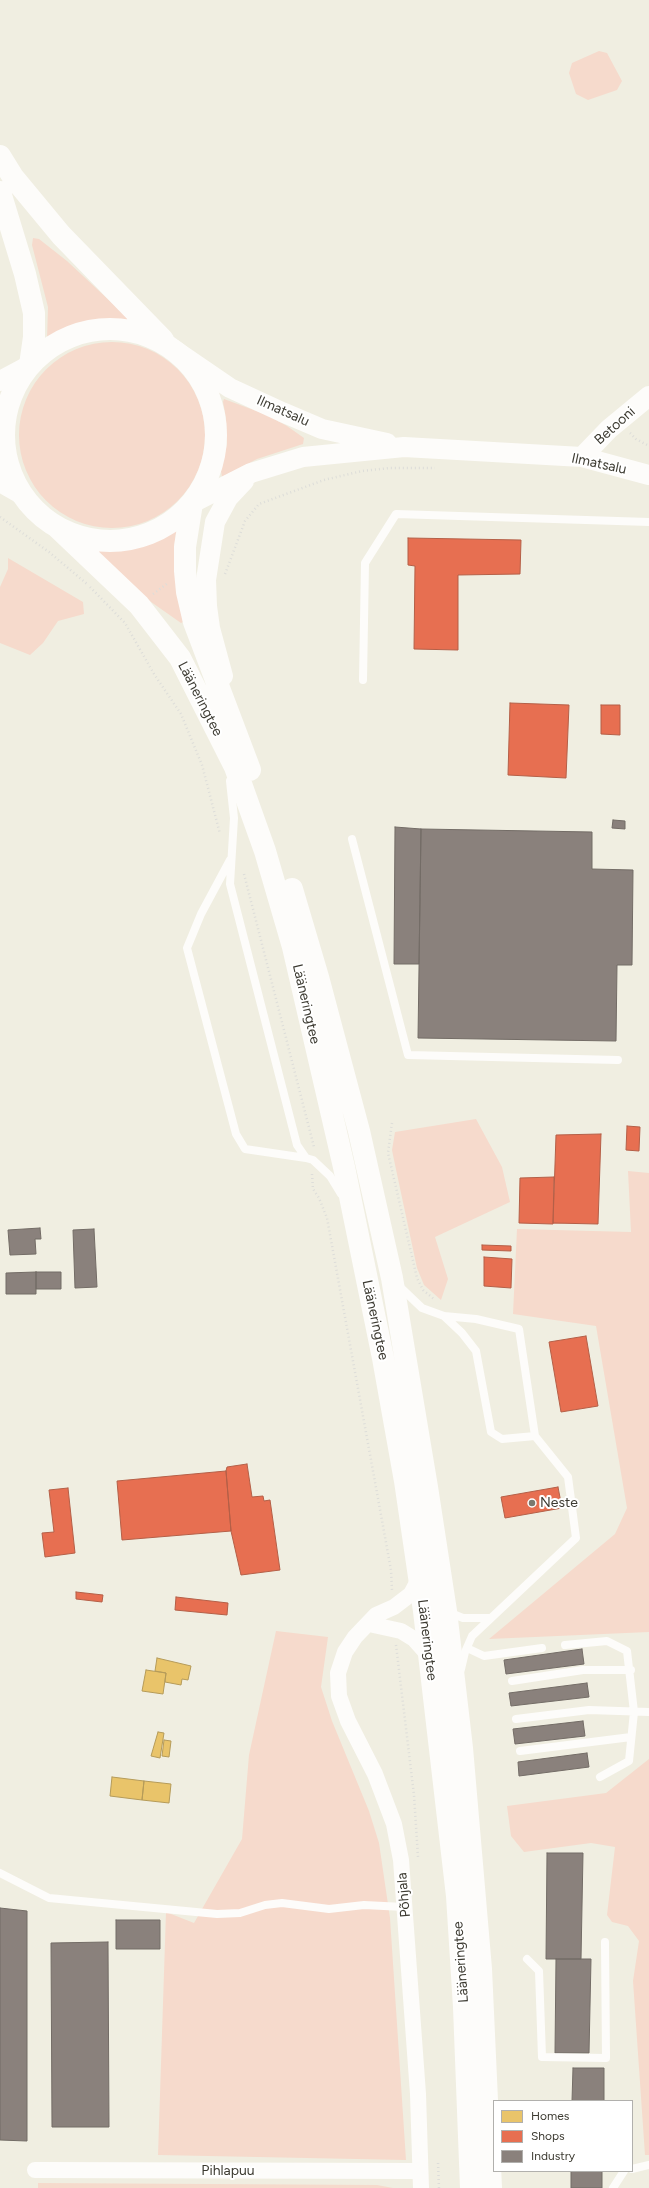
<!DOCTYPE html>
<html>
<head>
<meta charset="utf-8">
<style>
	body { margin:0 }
	#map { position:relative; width:649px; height:2188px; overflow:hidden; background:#f0eee1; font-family:Figtree,sans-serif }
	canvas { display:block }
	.legend { position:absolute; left:493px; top:2100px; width:140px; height:72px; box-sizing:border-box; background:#fff; border:1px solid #b1b0ad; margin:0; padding:5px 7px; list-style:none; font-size:12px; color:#3c3a31 }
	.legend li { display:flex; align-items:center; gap:8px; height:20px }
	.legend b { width:20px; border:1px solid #b1b0ad }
</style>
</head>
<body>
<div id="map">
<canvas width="649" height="2188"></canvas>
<ul class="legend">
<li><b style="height:11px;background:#e9c46a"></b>Homes</li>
<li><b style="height:11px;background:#e76f51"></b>Shops</li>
<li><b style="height:11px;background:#8a817c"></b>Industry</li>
</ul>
</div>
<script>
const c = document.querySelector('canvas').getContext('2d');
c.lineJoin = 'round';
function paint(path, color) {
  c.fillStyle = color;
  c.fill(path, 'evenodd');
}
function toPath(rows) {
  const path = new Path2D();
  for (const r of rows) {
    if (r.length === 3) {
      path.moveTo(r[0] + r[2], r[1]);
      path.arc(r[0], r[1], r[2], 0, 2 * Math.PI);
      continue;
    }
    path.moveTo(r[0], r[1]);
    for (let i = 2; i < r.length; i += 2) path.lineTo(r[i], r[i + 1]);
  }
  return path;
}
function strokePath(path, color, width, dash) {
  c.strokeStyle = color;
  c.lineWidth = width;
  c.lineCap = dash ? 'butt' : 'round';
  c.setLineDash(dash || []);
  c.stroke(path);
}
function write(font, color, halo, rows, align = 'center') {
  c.font = font + ' Figtree,sans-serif';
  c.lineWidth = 4;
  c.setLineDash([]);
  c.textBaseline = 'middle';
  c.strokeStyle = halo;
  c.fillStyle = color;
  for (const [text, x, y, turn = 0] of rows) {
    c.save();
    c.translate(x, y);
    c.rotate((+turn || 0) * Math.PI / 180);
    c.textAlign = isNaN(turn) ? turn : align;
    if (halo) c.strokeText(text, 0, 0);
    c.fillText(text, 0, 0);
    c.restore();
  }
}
paint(toPath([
	[599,51,607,53,622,81,617,90,588,100,576,94,569,73,572,63],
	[33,238,39,239,67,261,127,317,127,320,113,319,82,324,47,340,48,307,32,245],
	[112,435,93],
	[224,399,267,415,287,426,304,438,303,444,257,459,222,477,221,471,227,444,226,418,223,402],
	[172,532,176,532,174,548,175,574,183,622,181,623,144,597,96,550,118,549,142,545],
	[8,558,83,602,84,614,58,621,43,643,30,655,0,643,0,587,8,569],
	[476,1119,502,1167,510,1202,435,1237,448,1279,441,1300,424,1285,417,1268,394,1160,392,1150,395,1132],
	[628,1171,649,1173,649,1632,489,1639,615,1534,627,1508,596,1326,513,1314,517,1229,631,1232],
	[276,1631,328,1637,321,1687,332,1721,369,1811,379,1843,390,1918,406,2160,158,2155,166,1912,194,1923,242,1839,249,1755],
	[649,1759,649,2155,645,2155,633,1981,639,1941,628,1926,612,1922,607,1915,615,1847,591,1843,524,1852,511,1836,507,1806,606,1793],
	[38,2183,377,2185,393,2188,38,2188]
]), '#f6dacc');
const homes = toPath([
	[157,1658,191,1666,188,1680,182,1679,181,1685,165,1682,166,1673,155,1671,157,1658],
	[146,1670,166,1673,163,1694,142,1691,146,1670],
	[158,1732,164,1733,160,1758,151,1756,158,1732],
	[164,1740,171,1741,169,1757,162,1756,164,1740],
	[112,1777,144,1781,142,1800,110,1796,112,1777],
	[144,1781,171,1784,169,1803,142,1800,144,1781]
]);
paint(homes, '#e9c46a');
strokePath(homes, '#b59b59', 1);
const shops = toPath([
	[408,538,521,540,520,574,458,575,458,650,414,649,415,566,408,565,408,538],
	[510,703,569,705,566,778,508,775,510,703],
	[601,705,620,705,620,735,601,734,601,705],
	[627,1126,640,1127,639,1151,626,1150,627,1126],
	[601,1134,598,1224,553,1223,556,1135,601,1134],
	[554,1177,553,1224,519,1223,520,1178,554,1177],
	[482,1245,511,1246,511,1251,482,1250,482,1245],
	[484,1257,512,1259,511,1288,484,1286,484,1257],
	[586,1336,598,1406,561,1412,549,1342,586,1336],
	[247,1464,252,1497,263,1496,264,1501,270,1500,280,1570,241,1575,231,1531,226,1471,227,1467,247,1464],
	[226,1471,231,1531,122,1540,117,1481,226,1471],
	[558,1487,562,1508,505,1518,501,1497,558,1487],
	[68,1488,75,1553,45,1557,42,1533,54,1532,49,1490,68,1488],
	[76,1592,103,1595,102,1602,76,1599,76,1592],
	[176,1597,228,1603,227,1615,175,1610,176,1597]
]);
paint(shops, '#e76f51');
strokePath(shops, '#b45f47', 1);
const industry = toPath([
	[613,820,625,821,625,829,612,828,613,820],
	[395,827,421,829,419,964,394,964,395,827],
	[421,829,592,832,592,869,633,870,632,965,617,965,616,1041,418,1038,421,829],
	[40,1228,41,1239,35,1239,36,1254,10,1255,8,1230,40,1228],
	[94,1229,97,1287,75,1288,73,1230,94,1229],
	[36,1272,61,1272,61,1289,36,1289,36,1272],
	[36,1272,36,1294,6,1294,6,1273,36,1272],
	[582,1649,584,1664,506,1674,504,1660,582,1649],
	[587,1683,589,1697,511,1706,509,1693,587,1683],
	[583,1721,585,1736,515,1744,513,1729,583,1721],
	[587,1753,589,1767,519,1776,518,1762,587,1753],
	[547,1853,583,1853,581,1959,546,1959,547,1853],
	[0,1908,27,1911,27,2141,0,2140,0,1908],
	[116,1920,160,1920,160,1949,116,1949,116,1920],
	[108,1942,109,2127,52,2127,51,1943,108,1942],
	[556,1959,591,1959,589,2053,555,2053,556,1959],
	[573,2068,604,2068,604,2101,572,2101,573,2068],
	[571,2171,602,2171,602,2188,571,2188,571,2171]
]);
paint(industry, '#8a817c');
strokePath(industry, '#736c66', 1);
strokePath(toPath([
	[630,433,636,439,649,446],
	[0,517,49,552,87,584],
	[225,574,245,521,259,504,324,480,362,471,390,468,435,468],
	[90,587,125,623,154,674,181,714,202,765,220,834],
	[153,594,168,583],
	[244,874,314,1147],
	[392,1123,388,1153,417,1278,423,1290,434,1299],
	[312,1174,313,1189,319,1198,327,1218,391,1570,392,1590],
	[396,1645,414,1795,418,1857],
	[438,2163,439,2188]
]), '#ddddd9', 2.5, [1, 3]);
strokePath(toPath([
	[363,680,365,563,396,514,649,522],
	[230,781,234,818,230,884,297,1145,306,1158,313,1160,330,1176,341,1194],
	[352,839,408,1055,618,1060],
	[230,860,201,914,187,948,236,1134,245,1149,306,1158],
	[400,1287,422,1308,444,1316,476,1319,519,1329,535,1436,568,1477,576,1538,472,1636,465,1652,461,1669],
	[444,1316,462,1333,476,1351,491,1432,502,1439,535,1436],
	[448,1612,463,1618,491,1618],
	[565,1645,607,1641,627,1651,634,1712,629,1761,600,1777],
	[467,1648,484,1656,542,1648],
	[512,1681,583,1670,631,1670],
	[516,1719,589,1710,649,1712],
	[520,1751,631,1737],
	[0,1873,49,1898,217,1914,240,1913,265,1905,282,1903,329,1909,364,1905,404,1907],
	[527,1959,539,1971,542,2057,606,2058,605,1942],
	[632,2169,649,2165],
	[613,2188,624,2171]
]), '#fdfcfa', 8);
strokePath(toPath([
	[419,1579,411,1594,394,1607,376,1615,355,1637,345,1652,338,1673,339,1696,348,1721,375,1774,394,1824,401,1860,418,2094,421,2188],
	[369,1624,401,1631,414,1639,430,1657],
	[35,2170,420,2171]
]), '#fdfcfa', 16);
strokePath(toPath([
	[173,349,230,388,282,412,322,429,387,443],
	[0,381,30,365],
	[582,457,609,429,649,396],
	[0,482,23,495],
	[192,503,251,473,303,457,404,447,582,457,649,475],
	[223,676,210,628,207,606,206,580,215,522,228,498,244,481]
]), '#fdfcfa', 20);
strokePath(toPath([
	[0,156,13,177,61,235,163,340],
	[0,192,25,274,34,313,34,337,30,365],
	[110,435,106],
	[192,503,185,547,185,571,187,592,194,622,250,770],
	[57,527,139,605,180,658,235,767,265,851,293,947,344,1167,383,1358,405,1481,424,1611,457,1896,464,2007,471,2188],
	[292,889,318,977,359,1131,392,1278,427,1487,446,1611,462,1748,481,1969,491,2188]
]), '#fdfcfa', 22);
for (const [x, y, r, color] of [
	[532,1503,4,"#7b796f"]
]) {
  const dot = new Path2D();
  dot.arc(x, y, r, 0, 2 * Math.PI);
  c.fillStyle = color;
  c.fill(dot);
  strokePath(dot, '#fff', 1.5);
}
write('14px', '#3c3a31', '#fff', [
	["Ilmatsalu",283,411,24],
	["Betooni",615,426,-42],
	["Ilmatsalu",599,464,12],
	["Lääneringtee",200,699,63],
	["Lääneringtee",306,1004,77],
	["Lääneringtee",375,1320,78],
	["Lääneringtee",427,1640,83],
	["Põhjala",404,1895,-95],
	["Lääneringtee",461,1962,-94],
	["Pihlapuu",228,2171]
]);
write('14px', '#3c3a31', '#fff', [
	["Neste",540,1503]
], 'left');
</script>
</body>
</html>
